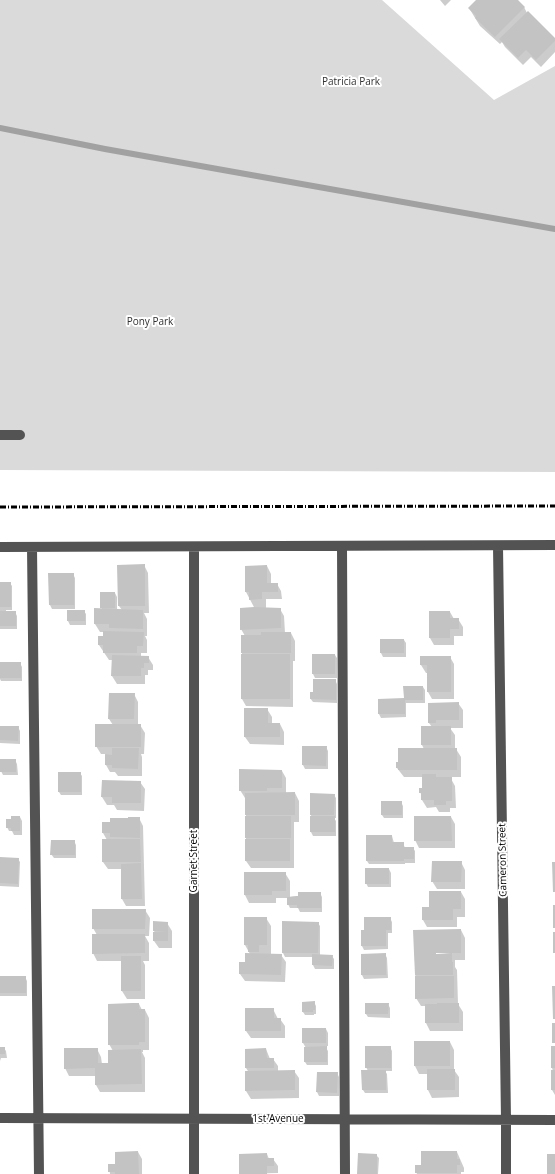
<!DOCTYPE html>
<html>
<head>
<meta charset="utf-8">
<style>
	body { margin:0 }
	canvas { display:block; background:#fff }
</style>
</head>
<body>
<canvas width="555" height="1174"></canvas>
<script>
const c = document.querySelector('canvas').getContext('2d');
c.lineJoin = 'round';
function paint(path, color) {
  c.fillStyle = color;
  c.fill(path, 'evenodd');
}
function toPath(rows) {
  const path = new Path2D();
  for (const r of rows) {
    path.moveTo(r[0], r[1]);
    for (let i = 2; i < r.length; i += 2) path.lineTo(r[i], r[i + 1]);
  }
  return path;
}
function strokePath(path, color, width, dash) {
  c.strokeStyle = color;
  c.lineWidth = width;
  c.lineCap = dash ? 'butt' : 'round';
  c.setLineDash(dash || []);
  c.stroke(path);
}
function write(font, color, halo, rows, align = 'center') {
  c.font = font + ' "Open Sans",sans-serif';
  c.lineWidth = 4;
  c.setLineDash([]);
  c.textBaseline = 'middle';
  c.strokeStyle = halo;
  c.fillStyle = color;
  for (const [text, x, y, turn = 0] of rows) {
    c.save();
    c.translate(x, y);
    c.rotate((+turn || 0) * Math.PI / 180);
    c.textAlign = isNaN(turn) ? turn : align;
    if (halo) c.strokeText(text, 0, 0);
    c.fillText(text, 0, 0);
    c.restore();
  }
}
paint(toPath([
	[0,0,382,0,494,100,555,66,555,472,0,470]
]), '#dadada');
paint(toPath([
	[440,0,451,0,445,6],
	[477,0,516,0,524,7,527,13,555,39,555,52,541,67,531,57,523,65,505,47,502,42,500,44,480,26,469,8],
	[144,565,148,573,149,613,144,613,147,619,147,636,145,636,147,640,147,653,141,653,141,657,148,657,153,665,153,670,148,670,148,675,145,675,145,684,117,684,112,676,113,660,109,660,99,645,104,637,104,632,100,632,95,624,95,609,102,609,101,607,115,593,117,597,117,610,122,610,119,606],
	[267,566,271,574,271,584,277,584,281,591,282,599,266,599,266,609,280,609,284,616,285,633,291,633,295,641,295,661,293,661,293,707,246,706,242,699,242,636,245,636,241,629,255,609,246,592,246,567],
	[73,574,75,578,75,609,52,609,50,605],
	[0,583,10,583,12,586,12,610,6,610,6,612,15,612,17,616,17,629,0,629],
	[68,611,84,611,86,614,86,625,70,625,68,621],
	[450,612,454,619,458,619,463,627,463,636,454,636,454,645,434,645,430,638],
	[404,640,406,643,406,657,383,657,381,653],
	[313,655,335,655,337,658,337,678,315,678,313,674],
	[421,657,450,657,454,664,454,699,432,699,428,692,428,673,426,673,421,665],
	[0,663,20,663,22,667,22,681,1,681,0,679],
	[335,680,337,684,337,703,313,702,310,698,314,693],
	[423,687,425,690,425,703,406,703,406,717,381,718,379,714,379,700,405,699],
	[134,694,138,702,138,725,140,725,145,733,144,754,141,754,142,757,142,776,118,776,115,772,110,772,106,765,106,754,101,754,96,746,113,725,109,719],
	[458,703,463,710,463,728,450,728,455,735,455,749,456,749,461,757,461,777,450,777,455,786,456,808,450,808,450,812,439,812,436,807,427,808,422,800,420,789,423,789,423,777,404,777,397,768,424,749,422,745,432,727,429,723],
	[267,709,272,717,272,724,280,724,284,732,284,745,250,744,245,737],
	[0,727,18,727,20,731,20,744,0,743],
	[303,747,326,747,328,751,328,769,305,769,303,765],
	[15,760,17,764,18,775,3,775,1,771],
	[282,771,286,778,286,793,295,793,299,801,299,822,294,822,294,868,251,868,246,861,246,798,245,798,240,790],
	[80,773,82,776,82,795,61,795,59,792],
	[102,781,140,782,145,789,144,811,117,810,114,805,107,805,102,797],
	[334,795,336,798,336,818,334,818,336,821,336,836,313,836,311,832,311,817,312,817,310,814],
	[401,802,403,806,403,818,384,818,382,815],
	[20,817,22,821,22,835,14,835,12,831,9,831,7,827],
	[451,817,455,824,455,848,419,848,415,840],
	[139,818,143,826,145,906,126,906,122,899,122,869,108,869,103,862,107,840,103,833,111,823],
	[392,836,394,843,403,843,405,848,413,848,415,851,415,863,405,863,405,864,369,864,367,861],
	[74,841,76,845,76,858,54,858,51,854],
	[0,858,18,859,20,862,19,887,0,886],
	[461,862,465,870,465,889,437,889,432,881],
	[389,869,391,873,391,887,368,887,366,883],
	[285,873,290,881,290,897,320,893,322,897,322,912,300,912,298,908,290,908,288,904,288,898,276,898,276,903,249,903,245,895],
	[461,892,465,899,465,917,457,917,457,927,427,927,423,920,430,908],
	[145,910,150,918,149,936,145,936,149,943,149,961,143,961,145,965,145,999,127,999,122,991,122,961,97,961,93,953,97,935,93,928],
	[266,918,271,926,271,954,281,955,286,962,285,982,245,981,240,974,250,954,245,945],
	[390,918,392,922,392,933,388,933,388,949,364,950,362,946],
	[283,922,318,923,320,926,320,955,332,956,334,959,334,969,315,969,313,965,313,957,285,957,283,953],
	[167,923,172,931,172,948,159,948,154,941,155,933,154,931],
	[461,930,465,938,465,960,455,960,455,967,457,970,458,1004,463,1012,463,1031,430,1031,426,1023,426,1006,421,1006,416,998,414,931],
	[435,952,453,952,453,953,435,955],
	[385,954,387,958,388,978,364,979,362,975,362,955],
	[0,977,25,977,27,981,27,996,0,996],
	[314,1002,316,1006,316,1014,314,1014,314,1015,305,1015,303,1012],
	[139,1004,142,1010,145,1010,149,1018,149,1050,143,1050,143,1052,142,1052,145,1058,145,1092,100,1092,96,1085,96,1076,69,1076,65,1068,97,1049,101,1057,102,1064,109,1064,113,1051,109,1044],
	[388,1004,390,1008,390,1018,368,1017,366,1014],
	[273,1009,278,1019,280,1019,285,1026,285,1038,251,1038,246,1031],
	[326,1029,328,1033,328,1046,325,1046,328,1051,328,1065,307,1065,305,1062,306,1048,303,1043],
	[450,1042,454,1050,454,1070,459,1077,459,1097,432,1098,428,1090,428,1074,419,1074,415,1066],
	[390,1047,392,1051,392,1071,385,1071,387,1074,388,1093,365,1093,363,1090,368,1071,366,1067],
	[555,1047,555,1095,552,1090,552,1071,553,1071,552,1068],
	[0,1048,4,1048,6,1051,7,1058,1,1058,0,1061],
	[266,1049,270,1059,273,1059,278,1066,278,1071,294,1071,299,1078,299,1098,251,1099,246,1091,246,1072,248,1071,246,1068],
	[318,1073,337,1073,339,1077,339,1096,319,1096,317,1092],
	[138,1152,142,1159,142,1174,110,1174,109,1165,116,1165],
	[457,1152,464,1168,464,1172,461,1172,461,1174,417,1174,416,1172,422,1166],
	[267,1154,269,1159,273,1159,278,1166,278,1173,240,1174],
	[376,1155,379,1158,378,1174,358,1174]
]), '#0003');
strokePath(toPath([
	[0,128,105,149,555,229]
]), '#a1a1a1', 6);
paint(toPath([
	[476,0,518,0,525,7,495,37,475,18,476,16,468,8],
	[528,11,555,38,555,41,536,60,526,50,518,58,499,39],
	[145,564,145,606,118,606,117,565],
	[267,565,267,583,278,583,278,592,262,592,262,599,249,600,249,592,245,592,245,566],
	[48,573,74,573,74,605,49,605],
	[0,582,11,582,11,607,0,607],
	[100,592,115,592,115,608,100,608],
	[254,607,281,608,281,628,240,630,240,608],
	[94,608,143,610,143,629,109,628,109,624,94,624],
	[67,610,85,610,85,621,67,621],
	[0,611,16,611,16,626,0,626],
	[429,611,450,611,450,618,459,618,459,629,450,629,450,638,429,638],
	[103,631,144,632,143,646,137,646,137,653,103,653,103,645,98,645,98,636,103,636],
	[261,632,291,632,291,653,241,653,241,635,261,635],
	[380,639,404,639,404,653,380,653],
	[241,654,290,654,290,677,275,677,290,677,290,699,241,699],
	[312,654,335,654,335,674,312,674],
	[112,655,149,656,149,663,144,663,144,668,141,668,141,676,111,676],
	[420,656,451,656,451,692,427,692,427,665,420,665],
	[0,662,21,662,21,678,0,678],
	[313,679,336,679,336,700,310,699,310,692,313,692],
	[403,686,423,686,423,700,405,700,405,714,378,714,378,699,404,698],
	[109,693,135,693,134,719,108,719],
	[459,702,459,720,436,720,436,723,428,723,428,703],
	[244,708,268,708,268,723,280,723,280,737,244,737],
	[95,724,141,724,141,747,95,747],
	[0,726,19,726,18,741,0,740],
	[421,726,451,726,451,745,421,745],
	[302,746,327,746,326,766,302,765],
	[112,748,139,748,138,769,112,768,112,765,105,765,105,754,112,755],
	[398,748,457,748,457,770,398,770,398,768,396,768,396,762,398,762],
	[0,759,16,759,16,772,0,772],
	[239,769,282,770,282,788,267,788,267,791,239,791],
	[58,772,81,772,81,792,58,792],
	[422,774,436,774,436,777,452,777,452,801,446,801,446,805,434,805,434,800,421,800,421,793,419,793,419,788,422,788],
	[102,780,141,781,141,803,112,803,112,797,101,797],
	[295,792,295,815,245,815,245,793],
	[310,793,335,794,334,815,310,815],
	[381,801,402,801,402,815,381,815],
	[11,816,20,816,20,831,11,831,11,828,6,828,6,819,11,819],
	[245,816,291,816,291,838,245,838],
	[310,816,335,816,335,832,310,832],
	[414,816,451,816,452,841,414,841],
	[128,817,140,817,140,838,110,837,110,833,102,833,102,822,110,822,110,818,128,818],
	[366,835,392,835,392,842,404,842,404,847,414,847,414,859,404,859,404,861,366,861],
	[102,839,140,839,141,862,102,862],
	[245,839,290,839,290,861,245,861],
	[51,840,75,840,75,855,50,855],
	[0,857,19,858,18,884,0,883],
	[432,861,462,861,461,882,431,882],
	[552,862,555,862,555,892,553,892],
	[141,863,142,899,121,899,121,864],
	[365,868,389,868,389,884,365,884],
	[244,872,286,872,286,891,272,891,272,895,244,895],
	[429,891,461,891,461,909,453,909,453,920,422,920,422,907,429,907],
	[298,892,321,892,321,908,297,908,297,905,287,905,287,897,298,896],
	[553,905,555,905,555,928,553,928],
	[92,909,146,909,145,929,92,929],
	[244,917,267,917,267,945,259,945,259,952,248,952,248,945,244,945],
	[364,917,391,917,391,930,386,930,386,946,361,946,361,930,364,930],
	[153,921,168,922,168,941,153,941,153,932,166,931,153,931],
	[282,921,319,922,318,953,282,953],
	[461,929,461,953,436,953,436,954,452,953,452,962,453,962,453,975,415,975,414,953,423,953,414,953,413,930],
	[553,932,555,932,555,953,553,953],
	[92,934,145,934,145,953,92,954],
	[245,953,282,954,281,975,239,974,239,962,245,962],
	[386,953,386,975,361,975,361,954],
	[312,954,333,955,332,966,312,965],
	[121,956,141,956,141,991,121,991],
	[0,976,26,976,26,993,0,993],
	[415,976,454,976,454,998,415,999],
	[552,986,555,986,555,1019,553,1019],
	[315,1001,315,1010,313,1010,313,1012,302,1012,302,1002],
	[132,1003,139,1003,139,1009,145,1009,145,1042,139,1042,139,1045,108,1045,108,1004],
	[365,1003,389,1003,388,1014,365,1014],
	[437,1003,459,1003,459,1023,425,1023,425,1004,437,1004],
	[245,1008,274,1008,274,1018,281,1018,281,1031,245,1031],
	[552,1023,555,1023,555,1043,552,1043],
	[302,1028,326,1028,326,1043,302,1043],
	[414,1041,450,1041,450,1066,414,1066],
	[327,1046,327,1062,304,1062,304,1047],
	[365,1046,391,1046,391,1068,365,1068],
	[551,1046,555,1046,555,1068,551,1068],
	[0,1047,5,1047,5,1054,0,1054],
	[64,1048,98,1048,98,1063,108,1063,108,1050,141,1049,142,1084,95,1085,95,1068,64,1069],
	[266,1048,267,1058,274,1058,274,1068,245,1068,245,1049],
	[427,1069,455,1069,455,1090,427,1090],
	[295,1070,295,1090,245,1091,245,1071],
	[361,1070,386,1070,386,1090,362,1090],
	[551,1070,555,1070,555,1090,551,1090],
	[317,1072,338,1072,337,1093,316,1092],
	[138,1151,139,1174,115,1174,115,1172,108,1172,108,1164,115,1164,115,1152],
	[421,1151,457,1151,457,1159,460,1159,460,1165,457,1165,457,1173,415,1173,415,1165,421,1165],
	[267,1153,267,1158,274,1158,274,1166,267,1166,267,1174,239,1174,239,1154],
	[358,1153,377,1154,377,1174,357,1174],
	[547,1154,555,1154,555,1174,547,1174]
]), '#c3c3c3');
strokePath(toPath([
	[0,435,20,435],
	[342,546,345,1174],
	[498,546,506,1120,506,1174],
	[0,547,555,545],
	[32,547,39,1174],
	[194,547,194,1174],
	[0,1118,555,1120]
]), '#535353', 10);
strokePath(toPath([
	[0,507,555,506]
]), '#000', 3, [6, 2, 1, 2]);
write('10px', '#313131', '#fff', [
	["Patricia Park",351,82],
	["Pony Park",150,322]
]);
write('10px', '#000', '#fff', [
	["Cameron Street",503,860,-91],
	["Garnet Street",194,861,-90],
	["1st Avenue",278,1119]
]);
</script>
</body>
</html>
